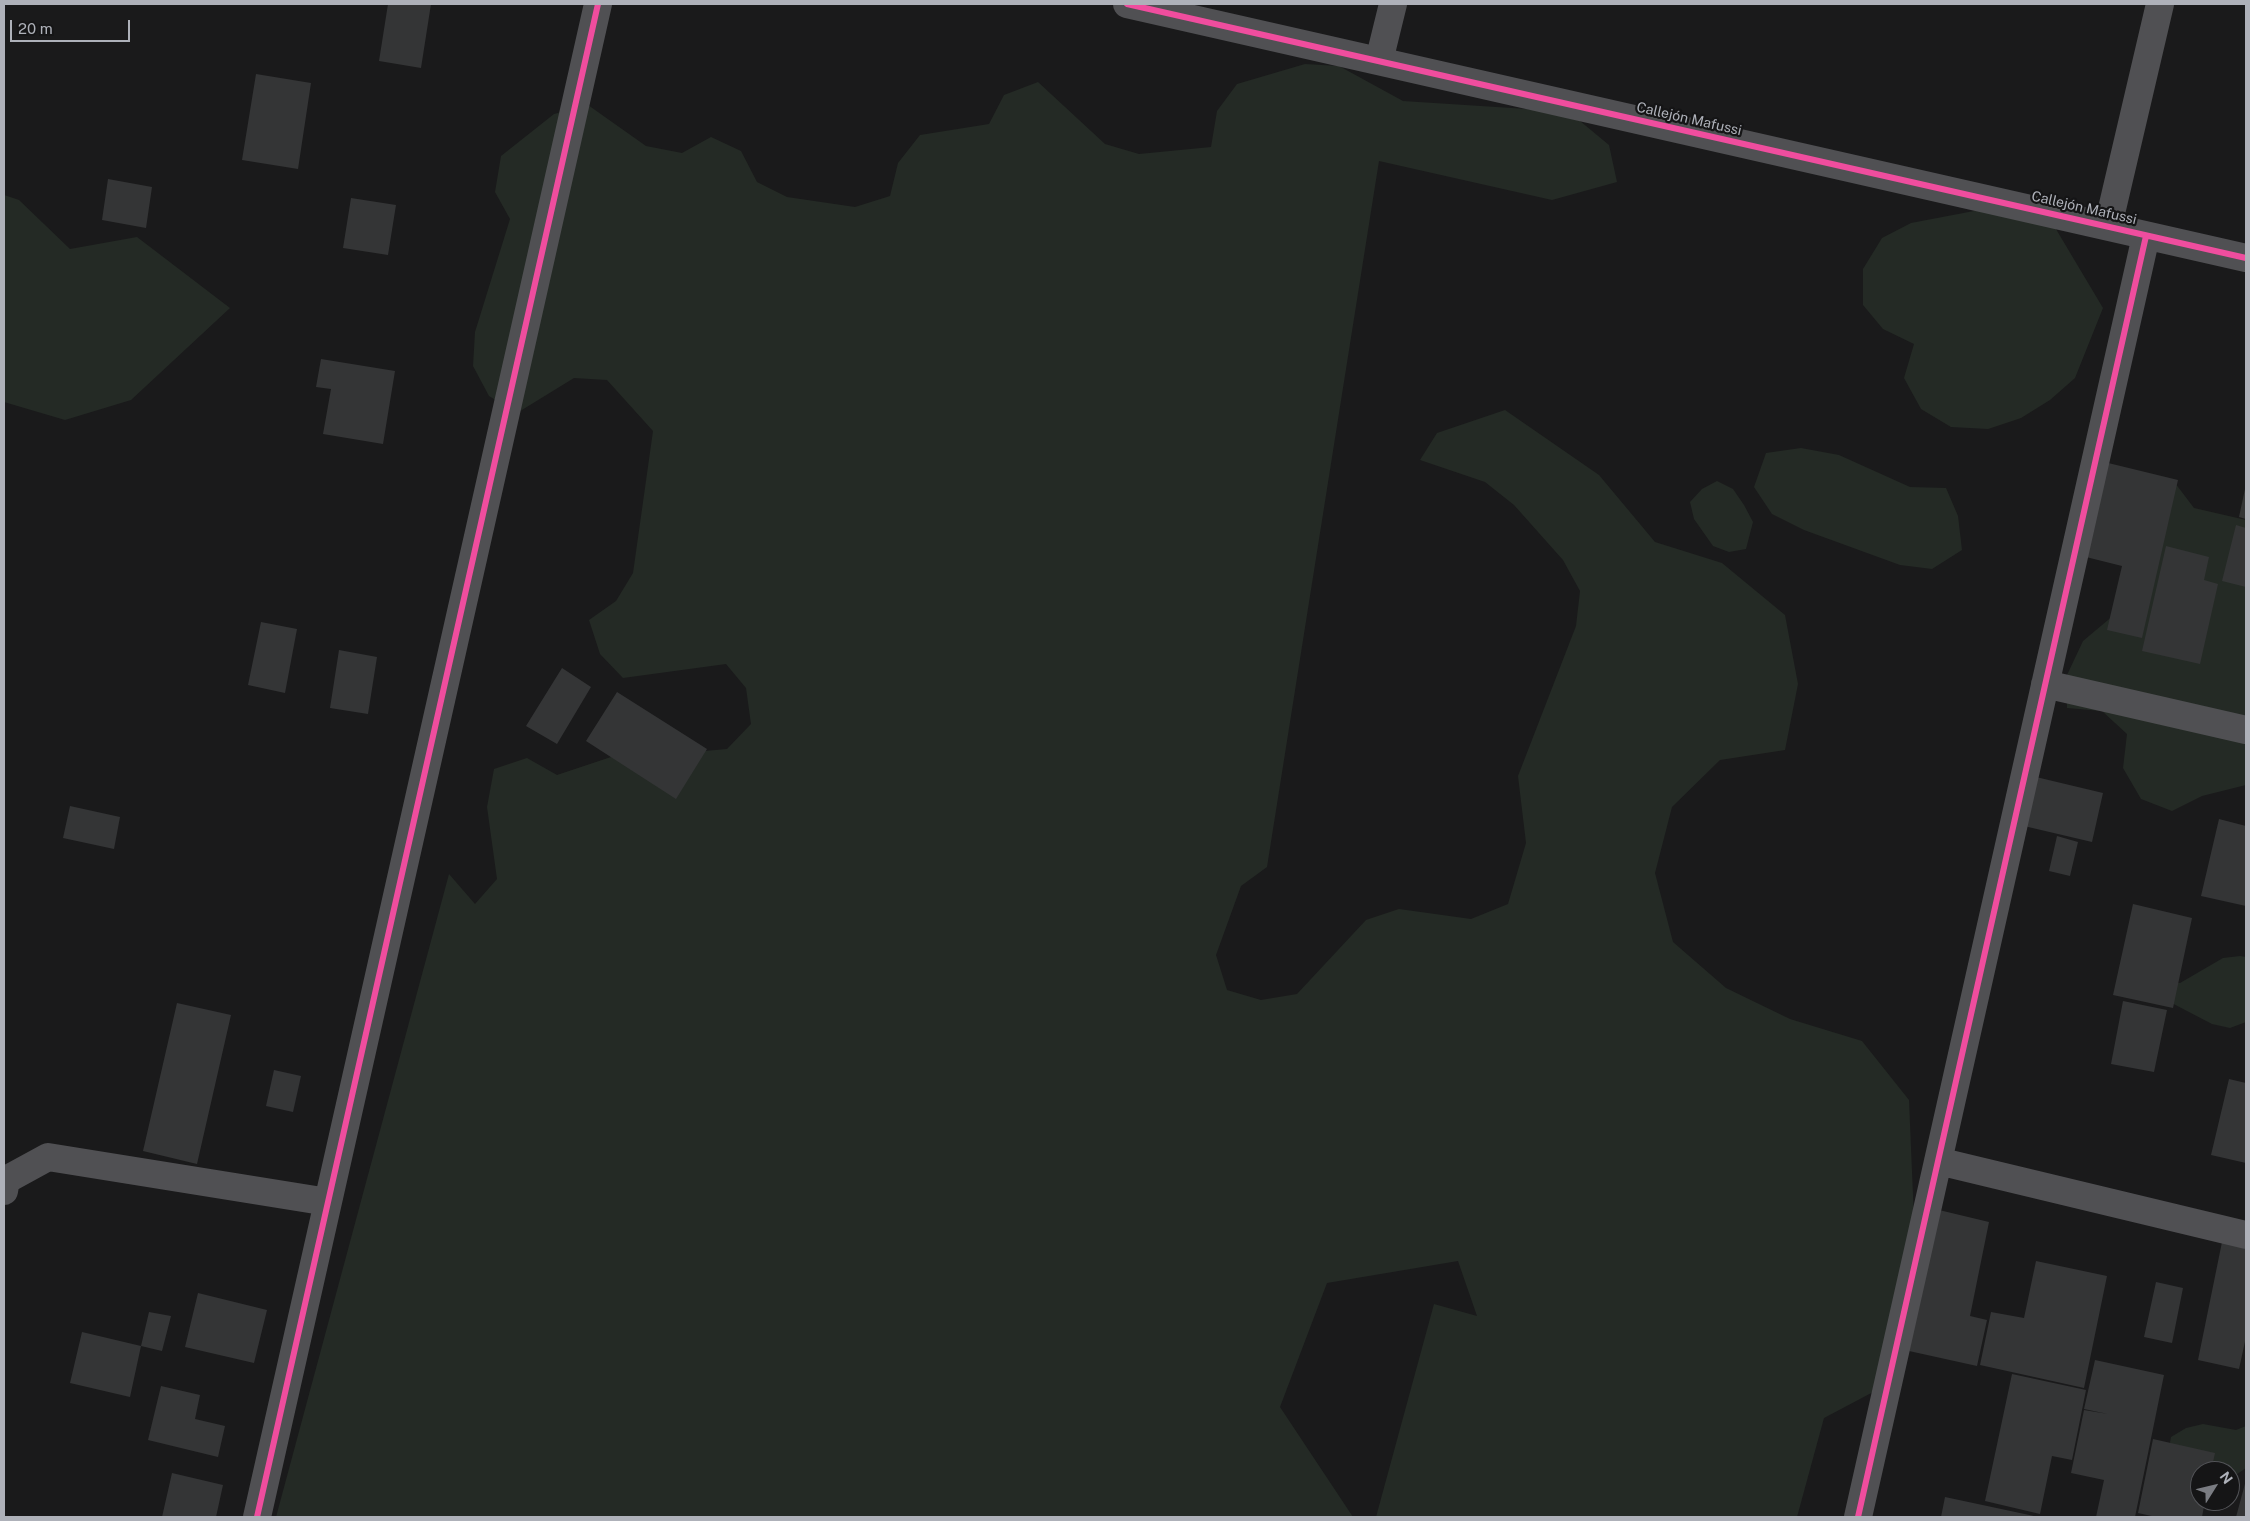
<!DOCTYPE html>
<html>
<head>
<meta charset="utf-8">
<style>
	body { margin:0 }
	#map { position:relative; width:2250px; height:1521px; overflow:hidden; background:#1a1a1b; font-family:"Public Sans",sans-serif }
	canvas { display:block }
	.frame { position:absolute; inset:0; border:5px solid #aeb1b9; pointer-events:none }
	.north { position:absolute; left:2190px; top:1461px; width:50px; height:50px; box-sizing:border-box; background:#151516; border:1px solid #525357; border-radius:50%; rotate:54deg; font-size:14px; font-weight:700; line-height:20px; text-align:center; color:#aeb1b9 }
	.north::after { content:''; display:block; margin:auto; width:18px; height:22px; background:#7a7c82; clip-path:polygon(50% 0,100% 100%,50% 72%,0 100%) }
	.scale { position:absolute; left:10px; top:20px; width:120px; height:22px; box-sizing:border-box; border:2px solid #aeb1b9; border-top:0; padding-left:6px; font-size:15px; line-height:18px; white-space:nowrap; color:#aeb1b9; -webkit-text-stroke:4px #151516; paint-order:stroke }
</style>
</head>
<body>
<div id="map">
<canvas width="2250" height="1521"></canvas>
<div class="frame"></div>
<div class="north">N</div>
<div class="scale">20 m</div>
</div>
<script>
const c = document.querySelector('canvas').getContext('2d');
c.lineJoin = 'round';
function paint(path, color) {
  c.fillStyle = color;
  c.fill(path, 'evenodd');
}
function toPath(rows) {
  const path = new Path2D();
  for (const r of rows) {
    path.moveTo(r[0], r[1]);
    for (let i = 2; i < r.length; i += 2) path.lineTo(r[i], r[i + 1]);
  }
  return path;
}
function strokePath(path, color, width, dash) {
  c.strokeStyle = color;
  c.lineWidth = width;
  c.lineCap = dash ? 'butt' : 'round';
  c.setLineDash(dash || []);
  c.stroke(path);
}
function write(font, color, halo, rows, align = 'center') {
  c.font = font + ' "Public Sans",sans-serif';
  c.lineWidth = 4.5;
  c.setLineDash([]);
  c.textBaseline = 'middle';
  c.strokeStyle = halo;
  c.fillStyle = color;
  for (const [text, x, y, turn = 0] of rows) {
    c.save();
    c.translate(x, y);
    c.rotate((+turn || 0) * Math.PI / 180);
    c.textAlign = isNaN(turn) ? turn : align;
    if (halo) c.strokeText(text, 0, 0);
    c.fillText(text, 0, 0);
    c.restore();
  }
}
paint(toPath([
	[1305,64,1339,66,1403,101,1543,110,1580,121,1609,145,1617,182,1552,200,1379,161,1267,867,1241,886,1216,955,1227,990,1261,1000,1297,994,1366,920,1399,909,1471,919,1508,904,1526,843,1518,776,1576,626,1580,591,1563,560,1514,505,1485,482,1420,460,1437,433,1505,410,1599,475,1655,542,1722,563,1785,615,1798,684,1785,750,1720,760,1672,807,1655,873,1673,942,1726,988,1790,1019,1862,1041,1909,1100,1915,1243,1892,1382,1824,1418,1797,1517,1376,1517,1434,1304,1477,1316,1458,1261,1327,1283,1280,1407,1353,1517,276,1517,449,874,475,904,497,879,487,807,494,769,527,758,557,775,659,741,693,752,727,749,751,724,746,688,726,664,623,678,600,654,589,620,616,601,633,573,653,431,607,380,574,378,517,413,489,396,473,366,475,332,510,219,495,192,501,156,554,114,588,105,646,146,682,153,711,137,741,151,757,182,787,197,855,207,890,196,898,163,920,135,989,124,1004,95,1038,82,1105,144,1139,154,1211,147,1217,111,1237,84],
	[4,195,19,200,70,249,137,237,230,308,131,400,65,420,4,402],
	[2016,203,2047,214,2103,308,2075,378,2050,400,2021,418,1988,429,1951,427,1921,409,1904,378,1914,344,1883,329,1863,305,1863,269,1882,238,1911,223],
	[1801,448,1839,455,1910,487,1946,488,1958,516,1962,550,1932,569,1900,565,1804,530,1772,514,1754,487,1766,453],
	[2172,479,2194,508,2246,520,2246,785,2202,796,2172,811,2141,799,2123,768,2127,734,2102,711,2067,708,2067,675,2083,641,2133,599,2144,499],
	[1717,481,1733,489,1744,505,1753,522,1746,549,1729,552,1713,546,1694,519,1690,502,1702,489],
	[2240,956,2246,957,2246,1022,2230,1028,2212,1024,2164,999,2144,980,2180,983,2223,958],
	[2203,1424,2236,1430,2246,1426,2246,1468,2230,1479,2230,1471,2200,1471,2168,1453,2171,1437,2186,1428]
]), '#242a25');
paint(toPath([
	[388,4,431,4,421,68,379,61],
	[256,74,311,83,298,169,242,160],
	[108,179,152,187,146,228,102,220],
	[351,198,396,205,388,255,343,248],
	[321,359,395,371,383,444,323,434,331,389,316,387],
	[2100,461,2178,480,2142,638,2107,630,2122,566,2078,555],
	[2245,489,2246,489,2246,519,2239,517],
	[2236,525,2246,528,2246,587,2222,581],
	[2166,546,2209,557,2204,580,2218,584,2200,664,2142,651],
	[261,622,297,629,285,693,248,685],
	[339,650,377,657,368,714,330,708],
	[562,668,591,687,557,744,526,726],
	[617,692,707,749,676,799,586,741],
	[2036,777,2103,793,2092,842,2024,826],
	[70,806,120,817,114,849,63,838],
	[2219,819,2246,826,2246,906,2201,896],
	[2057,836,2078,842,2070,876,2049,871],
	[2133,904,2192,918,2173,1008,2113,995],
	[2123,1001,2167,1010,2154,1072,2111,1064],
	[177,1003,231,1015,197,1164,143,1151],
	[274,1070,301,1076,293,1112,266,1106],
	[2229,1079,2246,1083,2246,1163,2211,1155],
	[1939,1210,1989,1222,1970,1316,1987,1320,1977,1366,1909,1351],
	[2222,1242,2246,1247,2246,1337,2239,1369,2198,1360],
	[2036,1261,2107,1276,2084,1388,1980,1365,1991,1312,2024,1318],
	[2156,1282,2183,1288,2172,1343,2144,1337],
	[198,1293,267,1310,254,1363,185,1347],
	[149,1312,171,1316,162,1351,141,1346,130,1397,70,1383,82,1332,141,1346],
	[2095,1360,2164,1375,2135,1517,2096,1517,2104,1480,2071,1473,2084,1410,2108,1414,2084,1409],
	[2012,1374,2086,1390,2072,1460,2052,1456,2040,1514,1985,1501],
	[161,1386,200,1395,195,1419,225,1426,218,1457,148,1440],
	[2153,1439,2215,1453,2211,1471,2200,1471,2200,1501,2205,1501,2202,1517,2156,1517,2138,1513],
	[172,1473,223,1485,216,1517,162,1517],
	[2246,1480,2246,1517,2236,1517],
	[1945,1497,2034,1516,2034,1517,1941,1517]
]), '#343536');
strokePath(toPath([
	[1127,4,2246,258],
	[1379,61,1393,4],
	[2108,226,2160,4],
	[2045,684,2246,730],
	[1938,1161,2246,1235],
	[4,1191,6,1180,48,1157,328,1202],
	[257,1517,598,4],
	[1858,1517,2146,236]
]), '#505053', 28);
strokePath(toPath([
	[1127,4,2246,258],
	[257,1517,598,4],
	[1858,1517,2146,236]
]), '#ef4d9e', 6);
write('14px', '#aeb1b9', '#151516', [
	["Callejón Mafussi",1689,119,13],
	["Callejón Mafussi",2084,208,13]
]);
</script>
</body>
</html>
